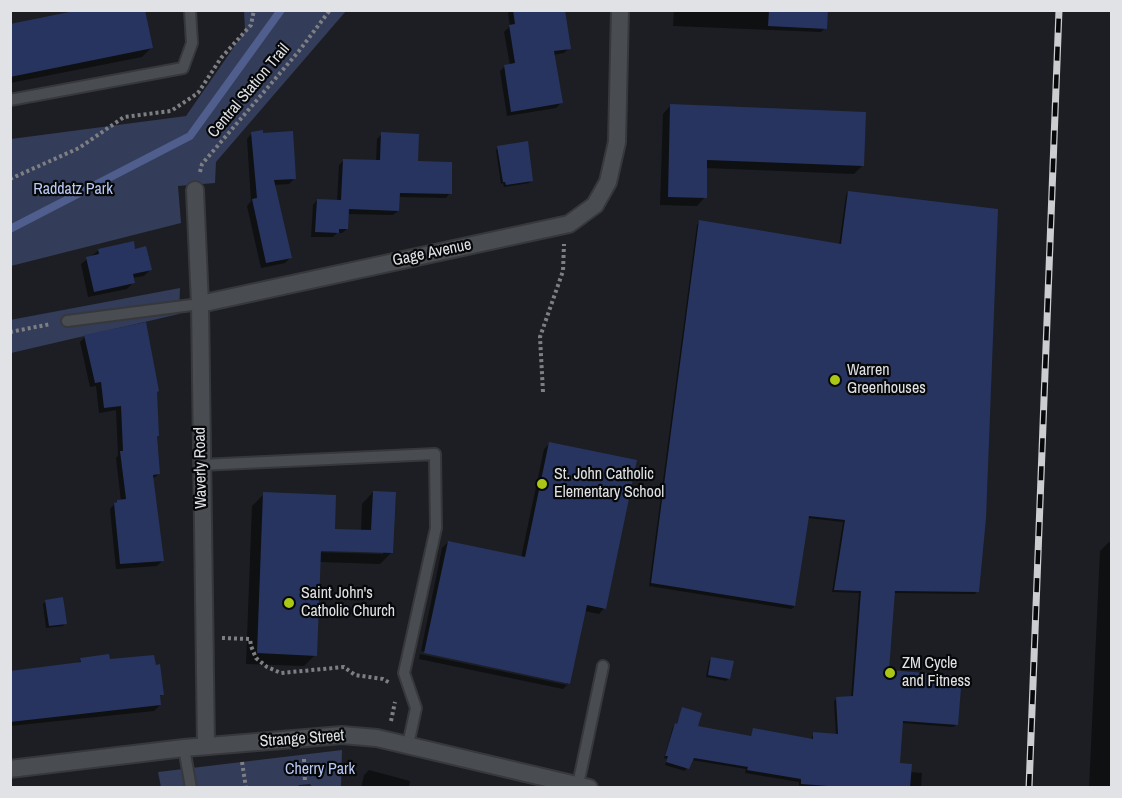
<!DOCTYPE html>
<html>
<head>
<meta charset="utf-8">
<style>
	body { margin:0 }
	#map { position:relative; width:1122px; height:798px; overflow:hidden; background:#1c1e23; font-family:"Archivo Narrow",sans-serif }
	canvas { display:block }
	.frame { position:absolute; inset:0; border:12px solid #e0e2e5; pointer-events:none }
</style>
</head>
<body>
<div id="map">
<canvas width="1122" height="798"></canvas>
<div class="frame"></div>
</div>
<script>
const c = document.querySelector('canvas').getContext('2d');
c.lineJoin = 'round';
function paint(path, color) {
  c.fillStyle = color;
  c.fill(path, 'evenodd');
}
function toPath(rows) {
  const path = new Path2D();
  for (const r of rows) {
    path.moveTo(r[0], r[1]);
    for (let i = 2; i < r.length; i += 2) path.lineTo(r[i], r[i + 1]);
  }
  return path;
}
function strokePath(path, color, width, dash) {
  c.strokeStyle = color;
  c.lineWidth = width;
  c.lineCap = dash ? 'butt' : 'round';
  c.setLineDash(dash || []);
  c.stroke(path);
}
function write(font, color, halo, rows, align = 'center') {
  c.font = font + ' "Archivo Narrow",sans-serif';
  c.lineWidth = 4.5;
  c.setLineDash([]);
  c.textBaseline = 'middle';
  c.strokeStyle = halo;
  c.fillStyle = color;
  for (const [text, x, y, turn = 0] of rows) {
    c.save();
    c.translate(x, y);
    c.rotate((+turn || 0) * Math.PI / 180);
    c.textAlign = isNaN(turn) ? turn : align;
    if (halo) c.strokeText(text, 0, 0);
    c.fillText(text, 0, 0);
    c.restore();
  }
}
paint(toPath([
	[244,11,346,11,216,162,215,183,178,186,181,223,11,266,11,139,186,116,245,31],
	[180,288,179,314,11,353,10,320],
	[342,750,341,787,161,787,158,772]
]), '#333c59');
paint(toPath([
	[511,10,563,10,569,48,564,53,553,55,561,103,556,108,507,116,500,71,505,66,510,65,504,32,510,26,508,13],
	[674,10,826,10,825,28,821,32,673,26],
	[10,22,12,25,151,48,142,57,10,83],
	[671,105,862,166,854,174,706,168,705,197,697,206,660,205,663,114],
	[252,133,262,135,295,178,289,184,274,185,291,257,285,263,261,268,247,206,251,201,247,139],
	[382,134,450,193,446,198,398,197,398,211,393,215,347,214,347,229,342,233,337,233,333,237,311,237,313,205,317,200,337,201,339,165,343,161,376,162,377,139],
	[498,147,532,180,529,183,504,187,503,183,501,184,496,150],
	[848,192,977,591,975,594,894,593,887,671,956,725,953,727,902,723,899,765,910,772,922,773,921,788,799,786,799,782,745,773,746,769,691,760,685,771,665,765,667,759,664,758,673,727,676,725,683,709,696,728,750,737,753,730,811,740,814,733,836,735,834,701,837,698,851,698,859,593,832,592,843,522,807,518,794,607,791,609,649,586,697,225,700,222,839,246,846,195],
	[99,250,134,250,150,270,144,276,132,278,133,283,127,289,88,297,81,264],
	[85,337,155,393,155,437,159,474,152,479,162,561,157,566,116,569,110,509,117,501,121,501,116,458,118,455,116,410,99,413,96,386,90,387,80,342],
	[550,443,604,608,599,614,584,611,569,683,563,689,419,659,420,654,567,685,567,682,421,651,442,548,448,542,521,558,544,449],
	[373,492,392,552,380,564,319,562,315,655,304,666,246,664,252,506,264,494,334,530,361,531,362,504],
	[313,549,383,551,383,554,313,552],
	[1109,542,1112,542,1112,788,1089,788,1100,551],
	[46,601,65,623,63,626,46,628,43,604],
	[712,658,729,678,726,681,706,677,709,661],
	[81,660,108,661,162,694,159,697,160,705,154,711,10,726,10,673,76,665],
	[369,770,410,781,409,788,361,788,364,775],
	[310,784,313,788,297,788,299,785]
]), '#0007');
strokePath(toPath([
	[10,229,190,136,281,10]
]), '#4f5e8d', 8);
paint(toPath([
	[79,10,145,10,153,48,10,77,10,24],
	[513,10,565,10,571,49,554,51,563,103,511,112,504,65,515,63,509,25,515,24],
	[769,10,828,10,827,29,768,26],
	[670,104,866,112,864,166,707,160,707,198,668,197],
	[263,130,263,133,293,131,296,179,274,180,292,258,266,263,252,199,257,198,251,132],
	[381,132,419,134,418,161,452,162,452,194,400,193,399,211,349,209,348,229,339,229,339,233,315,232,317,199,341,200,343,159,380,160],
	[528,141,533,181,506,185,505,182,503,182,497,146],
	[848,191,998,209,986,518,979,592,895,591,889,670,962,676,958,725,903,721,900,763,912,764,910,788,855,788,801,784,801,779,747,770,748,767,694,758,689,769,666,762,668,756,665,756,675,723,677,724,682,707,702,713,698,726,751,736,753,728,813,739,813,732,838,734,836,697,853,696,861,591,834,590,845,520,809,516,795,606,651,583,699,220,841,244],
	[134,241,135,249,146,246,152,270,133,274,135,283,94,292,86,257,99,254,98,249],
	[146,322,159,391,157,392,159,436,157,436,160,474,153,475,164,561,120,564,114,503,117,502,117,500,126,499,120,451,123,451,121,406,104,408,101,382,95,383,84,335],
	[549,442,637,460,606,609,587,605,570,684,424,653,448,541,525,557],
	[373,491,396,492,393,553,321,551,317,656,257,653,263,492,336,495,335,529,371,530],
	[63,597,67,624,49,626,45,600],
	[109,654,110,659,154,655,156,665,160,664,164,695,160,695,161,705,10,722,10,671,81,662,80,658],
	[711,657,734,661,730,679,708,675]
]), '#27345f');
const service = toPath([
	[10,100,183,68,192,43,190,10],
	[67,321,200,304],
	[201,465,435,454,436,528,404,673,416,708,408,745],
	[184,748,191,788],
	[578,785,603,666]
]);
const minor = toPath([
	[195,190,200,304,206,746],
	[200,304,569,224,595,205,608,182,617,142,620,10],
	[10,769,184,748,342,735,377,738,589,788]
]);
strokePath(service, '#37383c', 14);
strokePath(minor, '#37383c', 20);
strokePath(toPath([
	[200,172,202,164,299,51,330,10],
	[10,179,79,148,124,117,171,111,198,93,221,58,251,25,254,10],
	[10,332,51,324],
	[543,392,540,337,563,271,564,244],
	[222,638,250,639,251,646,256,658,267,667,281,673,344,667,355,675,383,679,390,683],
	[391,721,395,702],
	[304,759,305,783],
	[242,762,246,788]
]), '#7d7f83', 4, [3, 3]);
strokePath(service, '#494c51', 10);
strokePath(minor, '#494c51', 16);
const rail = toPath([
	[1029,788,1059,10]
]);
strokePath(rail, '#cbcdd0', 7);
strokePath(rail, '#07080a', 4.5, [14]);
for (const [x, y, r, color] of [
	[835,380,6,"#abc716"],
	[542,484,6,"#abc716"],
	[289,603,6,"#abc716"],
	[890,673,6,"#abc716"]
]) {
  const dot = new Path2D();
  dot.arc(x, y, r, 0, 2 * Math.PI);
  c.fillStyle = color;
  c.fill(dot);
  strokePath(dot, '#07080a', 2);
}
write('16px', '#e0e2e5', '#07080a', [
	["Central Station Trail",249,91,-50],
	["Gage Avenue",432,253,-12],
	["Waverly Road",201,468,-91],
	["Strange Street",302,739,-4]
]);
write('16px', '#bacaf6', '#07080a', [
	["Raddatz Park",73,190],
	["Cherry Park",320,770]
]);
write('16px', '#e0e2e5', '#07080a', [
	["Warren",847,371],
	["Greenhouses",847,389],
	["St. John Catholic",554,475],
	["Elementary School",554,493],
	["Saint John's",301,594],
	["Catholic Church",301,612],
	["ZM Cycle",902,664],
	["and Fitness",902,682]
], 'left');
</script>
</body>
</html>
